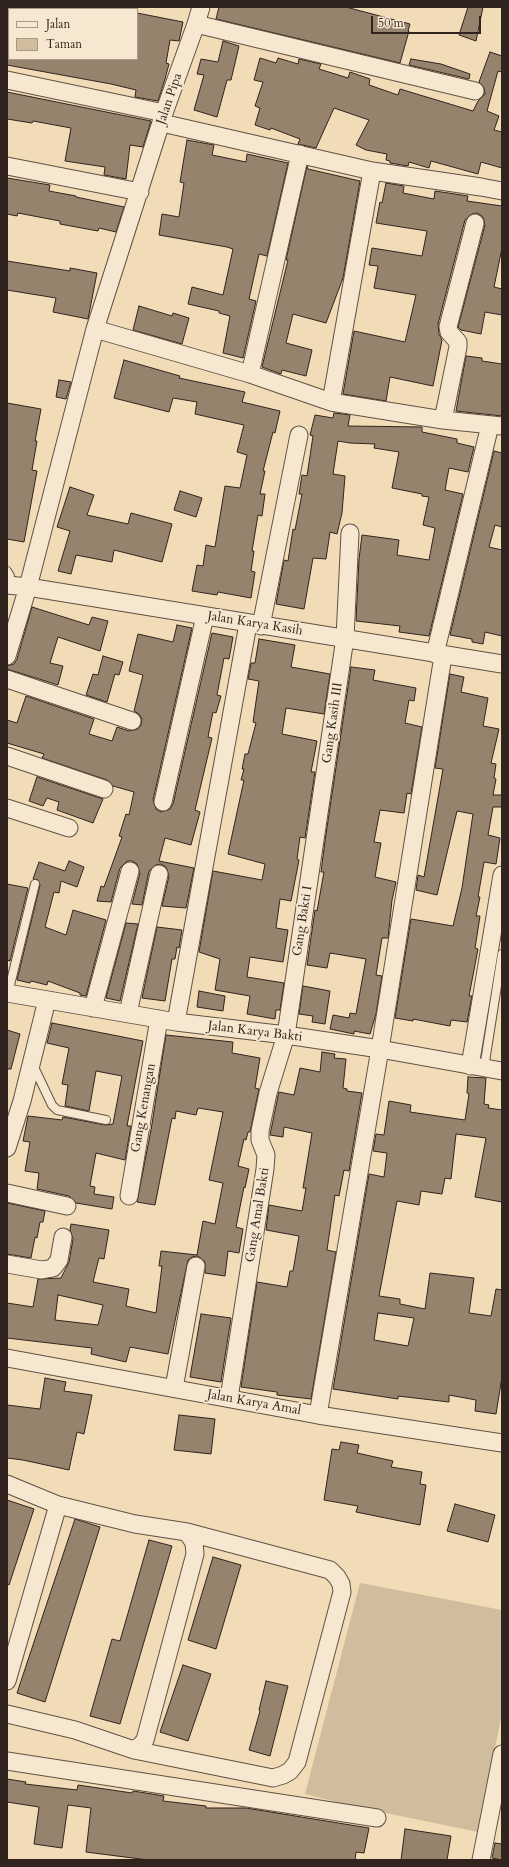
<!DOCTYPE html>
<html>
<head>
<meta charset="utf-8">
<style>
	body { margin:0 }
	#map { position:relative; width:509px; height:1867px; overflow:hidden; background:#f1dcb7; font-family:Cardo,serif }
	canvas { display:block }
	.frame { position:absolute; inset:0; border:8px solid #31231e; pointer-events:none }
	.legend { position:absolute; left:8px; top:8px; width:130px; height:52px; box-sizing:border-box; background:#f6e8d0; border:1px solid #a79989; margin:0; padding:5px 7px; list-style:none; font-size:12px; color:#31231e }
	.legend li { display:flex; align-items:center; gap:8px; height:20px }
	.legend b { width:20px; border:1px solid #a79989 }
	.scale { position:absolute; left:371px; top:16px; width:110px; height:18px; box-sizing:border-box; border:2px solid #31231e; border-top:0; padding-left:5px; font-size:12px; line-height:14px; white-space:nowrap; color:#31231e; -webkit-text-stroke:3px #f6e8d0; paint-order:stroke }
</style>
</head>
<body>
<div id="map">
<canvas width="509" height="1867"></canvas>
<div class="frame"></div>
<ul class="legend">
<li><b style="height:5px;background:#f6e8d0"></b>Jalan</li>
<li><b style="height:11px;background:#d0bd9d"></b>Taman</li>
</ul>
<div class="scale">50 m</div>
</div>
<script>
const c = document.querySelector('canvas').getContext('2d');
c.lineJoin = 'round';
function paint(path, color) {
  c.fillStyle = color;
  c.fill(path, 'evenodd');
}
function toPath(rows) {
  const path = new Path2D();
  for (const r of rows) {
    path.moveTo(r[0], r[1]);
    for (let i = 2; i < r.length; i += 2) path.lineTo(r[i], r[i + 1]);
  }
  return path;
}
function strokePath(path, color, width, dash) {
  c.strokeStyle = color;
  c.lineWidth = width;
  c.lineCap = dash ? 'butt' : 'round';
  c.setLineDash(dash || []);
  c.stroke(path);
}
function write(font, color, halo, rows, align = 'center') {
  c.font = font + ' Cardo,serif';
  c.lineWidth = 4;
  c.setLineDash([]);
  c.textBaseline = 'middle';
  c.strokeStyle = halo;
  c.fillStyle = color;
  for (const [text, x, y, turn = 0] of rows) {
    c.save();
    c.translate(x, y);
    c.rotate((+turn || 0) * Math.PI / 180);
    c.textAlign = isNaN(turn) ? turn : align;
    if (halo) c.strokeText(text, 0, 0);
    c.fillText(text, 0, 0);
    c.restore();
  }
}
paint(toPath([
	[360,1583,502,1610,502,1713,478,1832,352,1806,305,1794]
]), '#d0bd9d');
const building = toPath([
	[219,7,346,7,410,24,408,31,409,31,400,63,216,19,219,7],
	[468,7,483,7,476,41,459,35,468,7],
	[137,13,183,22,179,41,170,40,166,63,169,64,165,79,158,101,135,97,136,90,111,84,7,65,7,59,137,59,137,13],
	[223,41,239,46,231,80,227,80,217,117,194,110,204,75,197,74,201,59,218,62,223,41],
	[490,52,502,56,502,72,498,71,487,111,499,116,494,130,502,132,502,168,481,162,478,174,431,161,429,168,409,162,408,166,390,163,390,161,386,160,387,154,366,150,356,145,369,120,334,108,316,148,298,144,300,139,271,128,270,130,255,125,260,108,255,106,263,82,254,80,260,58,276,63,278,58,298,64,299,59,321,64,319,69,348,78,350,72,370,79,369,85,398,95,400,89,473,111,478,101,485,94,484,88,479,82,490,52],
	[411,59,441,64,470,74,469,79,409,65,411,59],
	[7,92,151,121,143,147,130,145,126,179,104,175,105,167,65,161,71,128,33,121,32,123,7,119,7,92],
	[187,140,214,145,212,155,246,162,247,154,288,163,267,256,259,254,249,299,256,301,243,358,223,353,230,316,219,313,219,311,188,304,192,287,223,295,233,249,227,247,159,235,162,214,179,217,184,183,180,182,187,140],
	[307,166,308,169,360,181,343,278,326,323,293,314,286,343,312,350,306,376,282,370,281,374,262,367,288,260,286,260,307,166],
	[7,178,50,185,49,191,76,196,76,197,124,207,116,232,99,228,98,231,60,224,60,221,18,213,17,216,7,214,7,178],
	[386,183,404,186,403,193,434,199,435,191,468,196,467,201,502,206,502,248,494,287,502,289,502,315,485,312,481,334,461,330,458,327,485,225,484,220,482,216,477,213,472,214,465,220,438,324,439,334,442,340,433,386,390,377,386,401,343,394,354,331,405,342,416,295,374,288,378,266,369,265,372,248,422,256,427,231,376,223,380,202,382,203,386,183],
	[7,261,70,271,70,268,97,273,88,319,53,312,56,298,7,290,7,261],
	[139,306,172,316,173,313,189,318,182,344,133,330,139,306],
	[466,356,482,358,482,361,502,364,502,416,456,411,466,356],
	[124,360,180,376,179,378,245,392,242,402,280,411,275,433,273,432,263,471,265,471,260,494,265,494,262,516,258,515,252,551,254,551,251,571,255,572,251,598,218,592,217,595,192,591,197,565,203,566,206,545,215,547,225,486,240,488,247,455,237,452,244,425,195,414,197,402,173,398,169,412,114,398,124,360],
	[59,380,71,382,66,399,56,397,59,380],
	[7,403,41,409,35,441,37,441,32,470,37,471,24,542,7,539,7,403],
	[334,413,350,415,348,426,422,427,422,432,457,439,457,443,474,447,468,472,449,468,445,490,463,494,429,636,399,632,400,626,356,621,359,559,362,535,399,540,397,555,429,560,435,528,423,525,429,497,422,496,422,494,392,488,399,452,374,448,375,444,350,443,338,441,333,474,345,476,342,513,337,534,330,532,326,559,313,558,304,609,276,604,284,560,288,561,293,529,295,530,302,494,299,494,302,475,307,476,313,436,310,435,315,415,333,418,334,413],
	[494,451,502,453,502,527,495,525,489,547,502,550,502,636,485,632,483,644,472,642,472,639,450,635,494,451],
	[70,487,94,495,87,515,128,524,131,513,172,524,162,562,114,550,112,562,76,555,71,574,58,571,70,531,57,527,70,487],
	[180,491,202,498,196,517,174,510,180,491],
	[32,607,89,625,92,617,108,621,100,651,58,637,50,663,63,666,58,685,7,669,7,666,14,664,17,659,32,607],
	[177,625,192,628,153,800,156,809,161,812,170,809,173,804,212,633,233,637,229,659,224,658,217,695,221,696,216,713,213,712,208,737,212,738,195,810,200,812,191,845,165,838,159,861,194,868,186,908,162,906,169,876,166,867,161,864,156,865,149,871,142,905,132,904,140,873,137,864,132,861,127,861,120,868,111,902,97,901,101,886,104,887,122,837,119,836,126,814,129,815,134,792,113,786,107,780,42,758,44,754,7,743,7,720,17,723,26,696,94,719,89,734,112,741,117,727,129,731,138,729,141,725,142,719,139,714,134,711,143,675,129,671,138,634,173,642,177,625],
	[259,639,295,645,291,667,330,674,324,714,286,708,282,734,317,741,311,772,315,772,305,838,300,837,297,859,299,860,291,901,280,899,276,928,288,930,283,962,250,957,247,977,284,983,280,1010,276,1010,275,1019,247,1014,250,996,215,990,220,959,199,952,213,871,262,880,265,864,228,854,244,780,241,780,244,769,242,769,245,754,248,754,256,723,253,722,259,681,248,679,251,663,255,663,259,639],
	[103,656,123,662,119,675,115,674,107,702,86,695,93,674,98,675,103,656],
	[351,667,375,670,373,680,416,688,414,701,409,700,405,723,422,727,411,794,407,793,404,813,380,810,374,842,381,843,375,877,396,882,392,900,388,938,382,938,376,975,382,976,376,1014,370,1034,354,1031,354,1034,330,1029,333,1015,349,1018,350,1013,356,1014,366,959,330,953,327,968,307,965,315,910,317,911,324,872,321,872,325,841,351,667],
	[450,674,464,677,461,692,488,698,483,726,499,729,491,763,496,764,494,778,496,779,493,795,502,795,502,807,493,807,488,835,500,838,496,864,484,862,478,897,480,897,476,916,480,916,475,948,478,949,469,996,472,996,467,1022,451,1020,450,1026,413,1019,413,1021,395,1018,411,919,453,926,462,888,473,814,457,811,437,895,416,890,418,875,424,877,443,769,435,768,450,674],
	[37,777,103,799,93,823,57,810,59,802,47,798,43,806,29,801,37,777],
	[69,861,84,867,77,887,61,881,59,893,54,892,45,927,66,935,73,910,106,920,86,996,80,995,80,993,48,981,47,985,31,981,30,983,17,980,40,885,38,880,33,879,39,862,65,871,69,861],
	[7,884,28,888,10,961,7,960,7,884],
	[126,923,138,924,120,1001,106,998,126,923],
	[157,927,182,930,179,948,177,947,175,959,172,959,165,1001,142,998,157,927],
	[303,986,330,991,325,1024,312,1022,313,1016,299,1014,303,986],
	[199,991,225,996,223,1011,197,1007,199,991],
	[52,1023,143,1041,127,1126,131,1126,125,1160,96,1153,90,1186,95,1187,94,1194,114,1197,112,1209,76,1203,69,1196,37,1189,39,1173,25,1171,30,1142,23,1141,28,1116,62,1120,63,1117,105,1125,113,1124,122,1076,96,1071,89,1111,65,1106,68,1085,62,1084,69,1048,47,1043,52,1023],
	[7,1030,20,1034,11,1069,7,1069,7,1030],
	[166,1035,233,1042,232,1053,260,1058,255,1088,259,1089,250,1132,248,1132,246,1140,244,1139,238,1166,249,1169,245,1188,244,1187,236,1227,243,1229,239,1253,228,1251,225,1276,205,1273,205,1262,198,1256,192,1257,188,1260,168,1354,130,1347,126,1362,91,1354,92,1348,7,1338,7,1303,33,1307,38,1279,61,1278,69,1262,73,1239,70,1230,71,1224,109,1230,104,1259,99,1258,93,1282,129,1289,126,1306,156,1313,162,1266,159,1266,161,1251,197,1255,203,1221,215,1224,223,1183,209,1180,223,1112,198,1108,196,1115,176,1111,175,1119,172,1118,155,1205,137,1202,151,1130,166,1035],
	[58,1295,103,1305,98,1325,55,1320,58,1295],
	[322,1052,335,1054,334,1058,346,1059,343,1088,347,1089,347,1091,362,1093,349,1171,344,1170,339,1196,335,1195,327,1250,336,1252,311,1399,277,1395,277,1392,241,1387,257,1282,287,1287,290,1271,293,1271,299,1236,266,1230,269,1205,302,1211,306,1188,303,1188,312,1133,284,1127,283,1137,270,1135,278,1096,279,1092,294,1095,300,1068,320,1072,322,1052],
	[468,1077,486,1078,484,1104,489,1105,488,1108,502,1110,502,1202,475,1197,486,1138,456,1134,451,1179,445,1178,442,1194,421,1191,419,1205,397,1201,379,1296,400,1299,400,1304,425,1309,430,1273,474,1278,469,1313,491,1316,496,1289,502,1290,502,1377,496,1414,475,1411,476,1400,449,1395,449,1402,398,1396,398,1399,333,1389,369,1174,384,1177,387,1153,373,1151,376,1134,384,1135,389,1101,411,1105,410,1112,465,1120,469,1094,467,1093,468,1077],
	[378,1313,414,1318,408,1346,374,1340,378,1313],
	[7,1203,45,1211,43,1222,40,1222,37,1238,35,1237,31,1258,7,1254,7,1203],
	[201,1314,231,1318,221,1382,190,1377,201,1314],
	[45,1378,66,1382,64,1391,92,1395,84,1434,77,1432,69,1470,23,1460,7,1458,7,1405,40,1409,45,1378],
	[179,1415,215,1419,211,1454,174,1450,179,1415],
	[341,1442,359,1445,357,1453,393,1461,391,1467,422,1472,420,1484,426,1485,420,1525,356,1512,358,1506,324,1500,332,1449,339,1450,341,1442],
	[7,1500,34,1509,9,1585,7,1584,7,1500],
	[455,1504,495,1515,488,1542,447,1531,455,1504],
	[75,1519,100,1527,45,1702,17,1693,75,1519],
	[149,1540,172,1546,120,1724,90,1716,112,1639,120,1641,149,1540],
	[213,1557,241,1565,216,1649,188,1640,213,1557],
	[183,1665,211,1674,188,1741,160,1732,183,1665],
	[266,1681,288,1686,270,1756,249,1750,260,1711,259,1710,266,1681],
	[7,1779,26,1782,25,1784,77,1790,78,1785,132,1793,133,1791,164,1796,163,1801,206,1806,206,1808,246,1808,369,1828,364,1853,356,1852,355,1860,148,1860,86,1852,91,1808,68,1805,62,1848,34,1844,39,1807,7,1802,7,1779],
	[405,1829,451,1836,447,1860,401,1860,405,1829],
	[495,1843,502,1844,502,1860,492,1858,495,1843]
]);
paint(building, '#95836e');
strokePath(building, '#31231e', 1);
const service = toPath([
	[7,571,10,576,7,582],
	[8,993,35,884],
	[33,1065,52,1105,57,1110,106,1120],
	[484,1068,502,954]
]);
const minor = toPath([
	[196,24,475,91],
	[7,33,9,34],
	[7,80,164,113],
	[162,123,372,171,481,187,502,191],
	[7,166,140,192],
	[95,329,250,374,331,402,443,420,502,426],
	[250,374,300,154],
	[331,402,372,171],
	[443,420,458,347,458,342,449,332,448,327,475,223],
	[7,585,28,587,502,664],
	[261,626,299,435],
	[435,654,490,425],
	[7,656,28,587,95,329,164,113,196,24,201,7],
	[7,679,132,721],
	[7,756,104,789],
	[163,802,205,616],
	[7,808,69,828],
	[7,993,176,1022,286,1035,380,1049,502,1071],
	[93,1008,130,871],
	[128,1013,159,874],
	[176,1022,248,624],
	[470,1066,502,875],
	[7,1148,22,1101,47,1000],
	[7,1193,67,1206],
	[129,1196,159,1019],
	[7,1264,42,1270,53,1268,59,1260,63,1237],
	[7,1358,318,1415,502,1443],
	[174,1388,196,1266],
	[229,1398,265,1169,266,1155,260,1140,260,1131,268,1093,286,1035,345,638,350,533],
	[318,1415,380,1049,443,656],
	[7,1484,58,1505,135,1524,187,1532,194,1543,195,1554,145,1740,141,1745,134,1750,75,1730,7,1714],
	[7,1681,58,1505],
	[134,1750,273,1778,283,1775,290,1771,297,1762,342,1592,341,1584,337,1577,330,1570,187,1532],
	[7,1761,377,1818],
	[481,1860,502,1754]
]);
strokePath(service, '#615144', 10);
strokePath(minor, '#615144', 19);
strokePath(service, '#f6e8d0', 8);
strokePath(minor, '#f6e8d0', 17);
write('13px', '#31231e', '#f6e8d0', [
	["Jalan Pipa",170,99,-71],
	["Jalan Karya Kasih",255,624,9],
	["Gang Kasih III",333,723,-82],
	["Gang Bakti I",303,921,-81],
	["Jalan Karya Bakti",255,1032,7],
	["Gang Kenangan",144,1108,-80],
	["Gang Amal Bakti",258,1215,-81],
	["Jalan Karya Amal",254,1403,10]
]);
</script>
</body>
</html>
